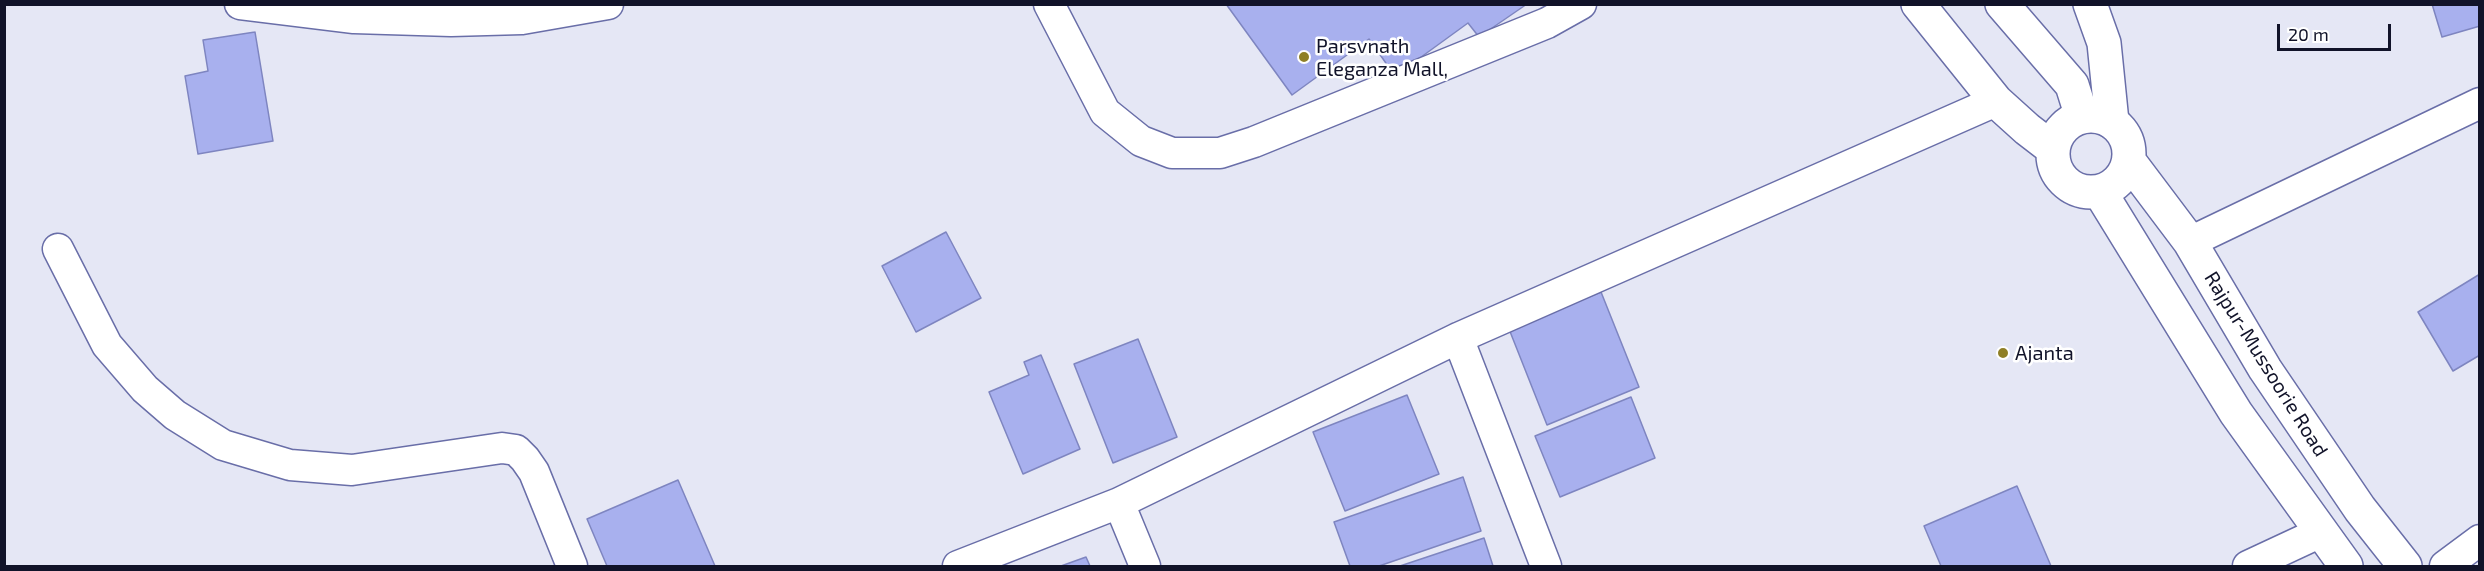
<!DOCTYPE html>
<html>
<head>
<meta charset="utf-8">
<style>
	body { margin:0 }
	#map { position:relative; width:2484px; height:571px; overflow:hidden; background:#e5e7f5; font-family:"Exo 2",sans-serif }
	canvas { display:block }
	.frame { position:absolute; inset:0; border:6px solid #111329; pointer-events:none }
	.scale { position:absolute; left:2277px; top:24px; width:114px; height:27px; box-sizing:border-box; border:3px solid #111329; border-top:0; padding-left:8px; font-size:18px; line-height:21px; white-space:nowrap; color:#111329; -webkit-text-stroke:4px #fff; paint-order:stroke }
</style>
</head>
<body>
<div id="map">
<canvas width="2484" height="571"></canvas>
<div class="frame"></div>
<div class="scale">20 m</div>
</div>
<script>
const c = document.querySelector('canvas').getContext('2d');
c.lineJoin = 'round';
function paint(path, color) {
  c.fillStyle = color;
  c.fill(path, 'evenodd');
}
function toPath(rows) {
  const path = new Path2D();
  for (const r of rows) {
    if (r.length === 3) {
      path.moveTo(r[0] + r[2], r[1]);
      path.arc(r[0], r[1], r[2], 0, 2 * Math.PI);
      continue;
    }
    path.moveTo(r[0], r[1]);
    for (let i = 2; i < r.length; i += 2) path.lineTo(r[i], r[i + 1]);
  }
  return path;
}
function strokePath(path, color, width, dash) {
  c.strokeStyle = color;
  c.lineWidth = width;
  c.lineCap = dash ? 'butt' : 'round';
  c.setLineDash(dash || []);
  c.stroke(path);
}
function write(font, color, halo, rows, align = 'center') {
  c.font = font + ' "Exo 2",sans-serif';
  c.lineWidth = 5;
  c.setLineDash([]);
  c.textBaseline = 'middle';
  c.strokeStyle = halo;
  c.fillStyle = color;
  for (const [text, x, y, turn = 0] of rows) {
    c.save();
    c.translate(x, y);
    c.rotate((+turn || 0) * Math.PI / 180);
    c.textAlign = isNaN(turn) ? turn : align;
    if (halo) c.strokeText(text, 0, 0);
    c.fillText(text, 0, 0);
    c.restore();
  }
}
const building = toPath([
	[1226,4,1527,4,1479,37,1468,23,1395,76,1369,39,1292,95,1226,4],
	[2432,4,2480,4,2480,26,2442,37,2432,4],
	[255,32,273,141,198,154,185,76,208,71,203,40,255,32],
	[946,232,981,298,916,332,882,266,946,232],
	[2480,274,2480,355,2453,371,2418,312,2480,274],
	[1601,292,1639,387,1547,425,1509,329,1601,292],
	[1138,339,1177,437,1113,463,1074,364,1138,339],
	[1041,355,1080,449,1023,474,989,392,1029,375,1024,362,1041,355],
	[1407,395,1439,474,1345,511,1313,432,1407,395],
	[1631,397,1655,458,1560,497,1535,436,1631,397],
	[1463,477,1481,531,1379,566,1350,566,1334,522,1463,477],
	[678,480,715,566,607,566,587,519,678,480],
	[2017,486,2051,566,1941,566,1924,526,2017,486],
	[1484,538,1493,566,1400,566,1484,538],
	[1086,557,1090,566,1061,566,1086,557]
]);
paint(building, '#a8b0ee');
strokePath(building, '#7e85c0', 1.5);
const minor = toPath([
	[240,4,354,18,451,21,522,19,608,4],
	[1049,4,1105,112,1141,141,1172,153,1220,153,1254,142,1547,23,1581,4],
	[2190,242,2480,103],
	[58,249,107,345,145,389,175,415,223,445,290,465,352,470,502,448,516,450,525,459,534,472,572,566],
	[1458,338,1546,566],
	[1119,503,1145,566],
	[958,566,1119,503,1458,338,1996,101],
	[2248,566,2321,532],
	[2445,566,2480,540]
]);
const tertiary = toPath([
	[2090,4,2104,43,2112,122]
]);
const primary = toPath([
	[1918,4,1996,101,2027,129,2053,149],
	[2002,4,2072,85,2082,117],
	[2091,154,38],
	[2129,161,2190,242,2265,369,2360,509,2405,566],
	[2100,192,2236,413,2346,566]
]);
strokePath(minor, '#696ea8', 33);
strokePath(tertiary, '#696ea8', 36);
strokePath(primary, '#696ea8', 36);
strokePath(minor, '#fff', 30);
strokePath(tertiary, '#fff', 33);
strokePath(primary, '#fff', 33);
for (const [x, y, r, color] of [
	[1304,57,6,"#8f7f26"],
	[2003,353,6,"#8f7f26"]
]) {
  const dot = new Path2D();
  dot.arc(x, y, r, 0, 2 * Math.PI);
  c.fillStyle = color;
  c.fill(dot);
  strokePath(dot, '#fff', 2);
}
write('20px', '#111329', '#fff', [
	["Parsvnath",1316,46],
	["Eleganza Mall,",1316,69],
	["Ajanta",2015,353]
], 'left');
write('20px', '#111329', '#fff', [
	["Rajpur-Mussoorie Road",2266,364,58]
]);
</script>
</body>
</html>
